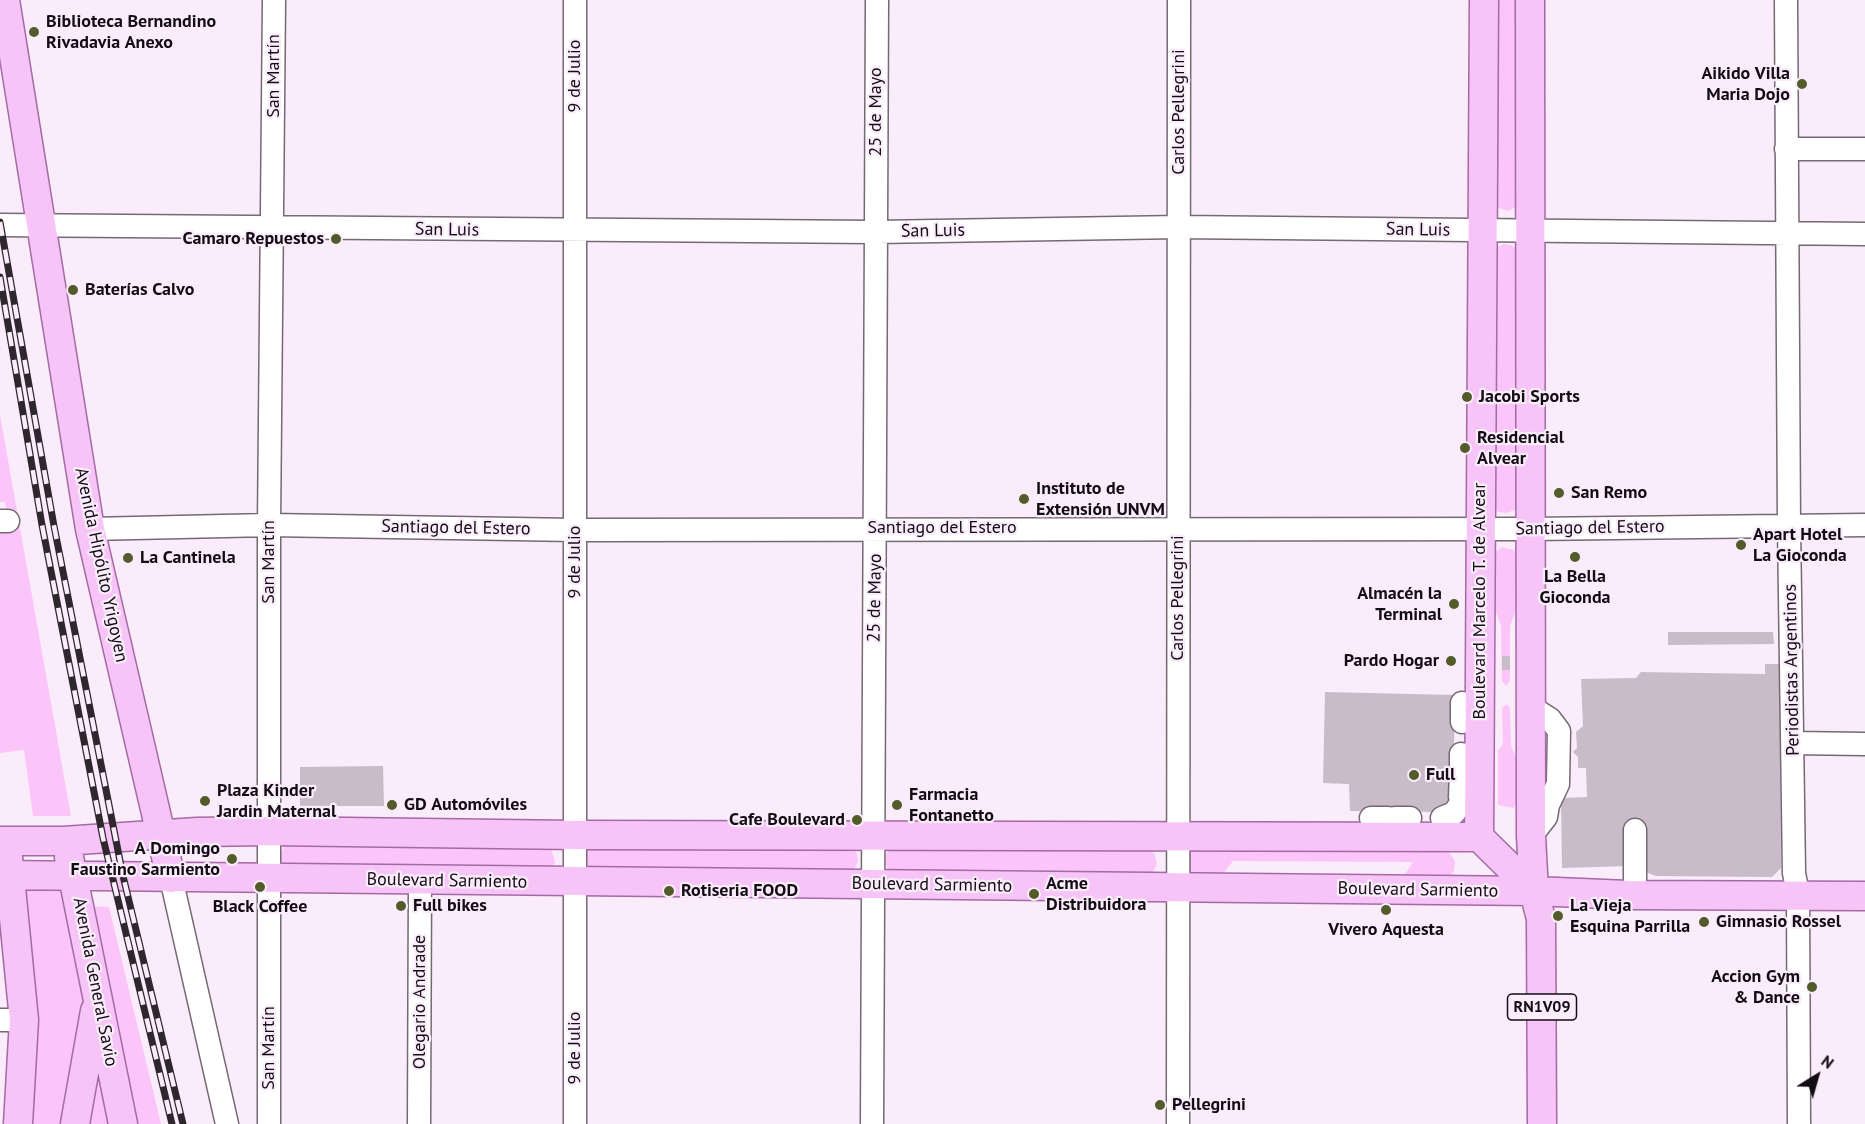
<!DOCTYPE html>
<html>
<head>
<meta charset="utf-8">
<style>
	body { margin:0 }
	#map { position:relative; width:1865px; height:1124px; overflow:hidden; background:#faecfa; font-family:"PT Sans",sans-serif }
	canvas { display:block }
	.north { position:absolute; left:1787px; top:1046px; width:60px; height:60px; -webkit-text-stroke:4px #faecfa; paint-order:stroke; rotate:37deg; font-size:16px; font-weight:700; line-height:24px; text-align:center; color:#120d12 }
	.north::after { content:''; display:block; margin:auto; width:21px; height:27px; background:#120d12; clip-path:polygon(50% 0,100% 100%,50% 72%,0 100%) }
</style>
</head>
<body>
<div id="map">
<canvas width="1865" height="1124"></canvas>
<div class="north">N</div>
</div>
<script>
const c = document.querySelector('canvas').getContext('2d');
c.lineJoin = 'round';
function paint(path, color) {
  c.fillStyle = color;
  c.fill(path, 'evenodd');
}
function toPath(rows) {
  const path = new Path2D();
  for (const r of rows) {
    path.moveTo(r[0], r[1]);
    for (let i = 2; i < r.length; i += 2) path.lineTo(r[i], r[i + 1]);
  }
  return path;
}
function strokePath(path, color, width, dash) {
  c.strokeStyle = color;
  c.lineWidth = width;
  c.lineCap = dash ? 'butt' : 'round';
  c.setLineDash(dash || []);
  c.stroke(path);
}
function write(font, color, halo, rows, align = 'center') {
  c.font = font + ' "PT Sans",sans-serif';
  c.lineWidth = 4.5;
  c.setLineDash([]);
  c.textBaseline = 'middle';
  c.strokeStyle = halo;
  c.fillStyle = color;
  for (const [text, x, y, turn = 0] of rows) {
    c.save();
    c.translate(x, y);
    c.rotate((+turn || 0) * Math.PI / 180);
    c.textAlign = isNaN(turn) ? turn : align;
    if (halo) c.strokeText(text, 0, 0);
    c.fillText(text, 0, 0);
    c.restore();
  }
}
paint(toPath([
	[1493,0,1520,0,1518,206,1508,211,1496,207],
	[1504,244,1511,245,1517,250,1516,509,1507,513,1498,512,1492,505,1496,248],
	[0,415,71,816,33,816,24,750,0,753,0,531,10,530,5,502,0,502],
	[1502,547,1514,550,1518,558,1518,604,1510,626,1510,681,1506,686,1502,681,1501,625,1492,602,1493,554],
	[1507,704,1510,708,1511,746,1516,757,1516,805,1513,808,1498,805,1498,751,1503,744,1502,708],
	[286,844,551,848,555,862,552,868,282,864,280,854],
	[590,845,851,846,857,854,858,861,853,871,587,869,585,865,585,850],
	[889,849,1149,849,1155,855,1157,864,1152,874,889,872,884,859],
	[1447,849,1455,861,1454,871,1449,877,1401,880,1413,862,1233,861,1219,879,1191,875,1186,869,1191,850],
	[63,887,85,991,62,1124,32,1124,38,1020,24,891,27,889],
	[89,906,109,907,161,1124,137,1124],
	[97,1066,112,1124,86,1124]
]), '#fbc5fa');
paint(toPath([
	[1668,632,1773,632,1774,644,1668,645],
	[1502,656,1510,656,1510,670,1502,670],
	[1765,664,1780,664,1781,868,1772,877,1656,876,1630,866,1562,868,1561,798,1587,797,1586,768,1578,768,1578,757,1573,752,1577,748,1576,732,1583,726,1581,679,1636,678,1641,672,1765,674],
	[1325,692,1455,695,1453,801,1441,812,1350,811,1349,784,1323,783],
	[383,766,384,806,300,806,300,767]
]), '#c9bbc8');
const minor = toPath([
	[1786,0,1789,526,1794,873,1798,894,1799,1124],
	[1786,149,1865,149],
	[0,225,876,232,1179,227,1865,234],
	[0,521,8,521],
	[90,529,269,525,575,530,1531,529,1865,525],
	[1462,722,1462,703],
	[1793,743,1865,744],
	[1461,770,1461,754],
	[1460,797,1461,773],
	[1371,818,1388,818],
	[1395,818,1410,818],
	[1442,818,1454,813,1459,806],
	[1531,836,1546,817,1548,805,1558,784,1559,731,1550,719,1531,707],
	[171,878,227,1124],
	[1635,887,1635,830],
	[0,1020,24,1020],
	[269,1124,269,525,274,0],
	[419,1124,420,880],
	[575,1124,575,0],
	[872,1124,877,0],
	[1178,1124,1179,0]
]);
const major = toPath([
	[5,0,90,529,171,878],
	[1484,0,1479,837,1534,891],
	[1530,0,1531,836,1534,891,1541,919,1542,1124],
	[0,841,63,841,197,832,270,831,575,835,1479,837],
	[8,857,24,1020,18,1124],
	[69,857,123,1124],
	[0,875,1534,891,1628,895,1865,896],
	[75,1124,95,1011]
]);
strokePath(minor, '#756974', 25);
strokePath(major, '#a36aa3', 31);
strokePath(minor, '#fff', 22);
strokePath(major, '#f7c4f7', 28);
const rail = toPath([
	[0,222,54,526,123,876,183,1124],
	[0,277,42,525,103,838,172,1124]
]);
strokePath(rail, '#2e282e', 7);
strokePath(rail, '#faecfa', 4.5, [14]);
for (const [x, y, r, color] of [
	[34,32,6,"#535b2a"],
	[1802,84,6,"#535b2a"],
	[336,239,6,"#535b2a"],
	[73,290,6,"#535b2a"],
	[1467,397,6,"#535b2a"],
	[1465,448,6,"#535b2a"],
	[1559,493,6,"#535b2a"],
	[1024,499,6,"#535b2a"],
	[1741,545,6,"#535b2a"],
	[1575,557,6,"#535b2a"],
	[128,558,6,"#535b2a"],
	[1454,604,6,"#535b2a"],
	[1451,661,6,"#535b2a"],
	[1414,775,6,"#535b2a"],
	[205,801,6,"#535b2a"],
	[392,805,6,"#535b2a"],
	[897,805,6,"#535b2a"],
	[857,820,6,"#535b2a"],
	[232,859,6,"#535b2a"],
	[260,887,6,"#535b2a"],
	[669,891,6,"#535b2a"],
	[1034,894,6,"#535b2a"],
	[401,906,6,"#535b2a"],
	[1386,910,6,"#535b2a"],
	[1558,916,6,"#535b2a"],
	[1704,922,6,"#535b2a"],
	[1812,987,6,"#535b2a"],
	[1160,1105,6,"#535b2a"]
]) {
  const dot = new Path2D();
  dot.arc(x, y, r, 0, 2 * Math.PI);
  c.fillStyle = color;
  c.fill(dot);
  strokePath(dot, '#faecfa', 2);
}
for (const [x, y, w] of [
	[1542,1007,69]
]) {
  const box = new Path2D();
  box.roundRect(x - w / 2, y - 13, w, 26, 4.5);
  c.fillStyle = '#faecfa';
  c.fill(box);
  strokePath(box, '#120d12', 1.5);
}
write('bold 16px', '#120d12', null, [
	["RN1V09",1542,1007]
]);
write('bold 18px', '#120d12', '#faecfa', [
	["Biblioteca Bernandino",46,22],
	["Rivadavia Anexo",46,43],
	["Aikido Villa",1790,74,"right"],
	["Maria Dojo",1790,95,"right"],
	["Camaro Repuestos",324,239,"right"],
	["Baterías Calvo",85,290],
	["Jacobi Sports",1479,397],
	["Residencial",1477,438],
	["Alvear",1477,459],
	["Instituto de",1036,489],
	["Extensión UNVM",1036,510],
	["San Remo",1571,493],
	["Apart Hotel",1753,535],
	["La Gioconda",1753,556],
	["La Cantinela",140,558],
	["La Bella",1575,577,"center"],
	["Gioconda",1575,598,"center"],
	["Almacén la",1442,594,"right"],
	["Terminal",1442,615,"right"],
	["Pardo Hogar",1439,661,"right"],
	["Full",1426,775],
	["Plaza Kinder",217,791],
	["Jardin Maternal",217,812],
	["Farmacia",909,795],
	["Fontanetto",909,816],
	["GD Automóviles",404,805],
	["Cafe Boulevard",845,820,"right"],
	["A Domingo",220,849,"right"],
	["Faustino Sarmiento",220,870,"right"],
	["Acme",1046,884],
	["Distribuidora",1046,905],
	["Rotiseria FOOD",681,891],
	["Full bikes",413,906],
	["La Vieja",1570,906],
	["Esquina Parrilla",1570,927],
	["Black Coffee",260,907,"center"],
	["Gimnasio Rossel",1716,922],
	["Vivero Aquesta",1386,930,"center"],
	["Accion Gym",1800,977,"right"],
	["& Dance",1800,998,"right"],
	["Pellegrini",1172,1105]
], 'left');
write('18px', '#120d12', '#faecfa', [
	["San Martín",274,76,-90],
	["9 de Julio",575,76,-90],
	["25 de Mayo",876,112,-90],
	["Carlos Pellegrini",1179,112,-90],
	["San Luis",447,230,1],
	["San Luis",1418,230,1],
	["San Luis",933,231,-1],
	["Santiago del Estero",456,528,1],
	["Santiago del Estero",942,528],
	["Santiago del Estero",1590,528,-1],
	["San Martín",269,562,-90],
	["9 de Julio",575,562,-90],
	["Avenida Hipólito Yrigoyen",101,565,78],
	["25 de Mayo",875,598,-89],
	["Carlos Pellegrini",1178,598,-90],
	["Boulevard Marcelo T. de Alvear",1480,601,-90],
	["Periodistas Argentinos",1792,670,-91],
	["Boulevard Sarmiento",447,881,1],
	["Boulevard Sarmiento",932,885,1],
	["Boulevard Sarmiento",1418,890,1],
	["Avenida General Savio",95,982,79],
	["Olegario Andrade",420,1002,-90],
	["San Martín",269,1048,-90],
	["9 de Julio",575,1048,-90]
]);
</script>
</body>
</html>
